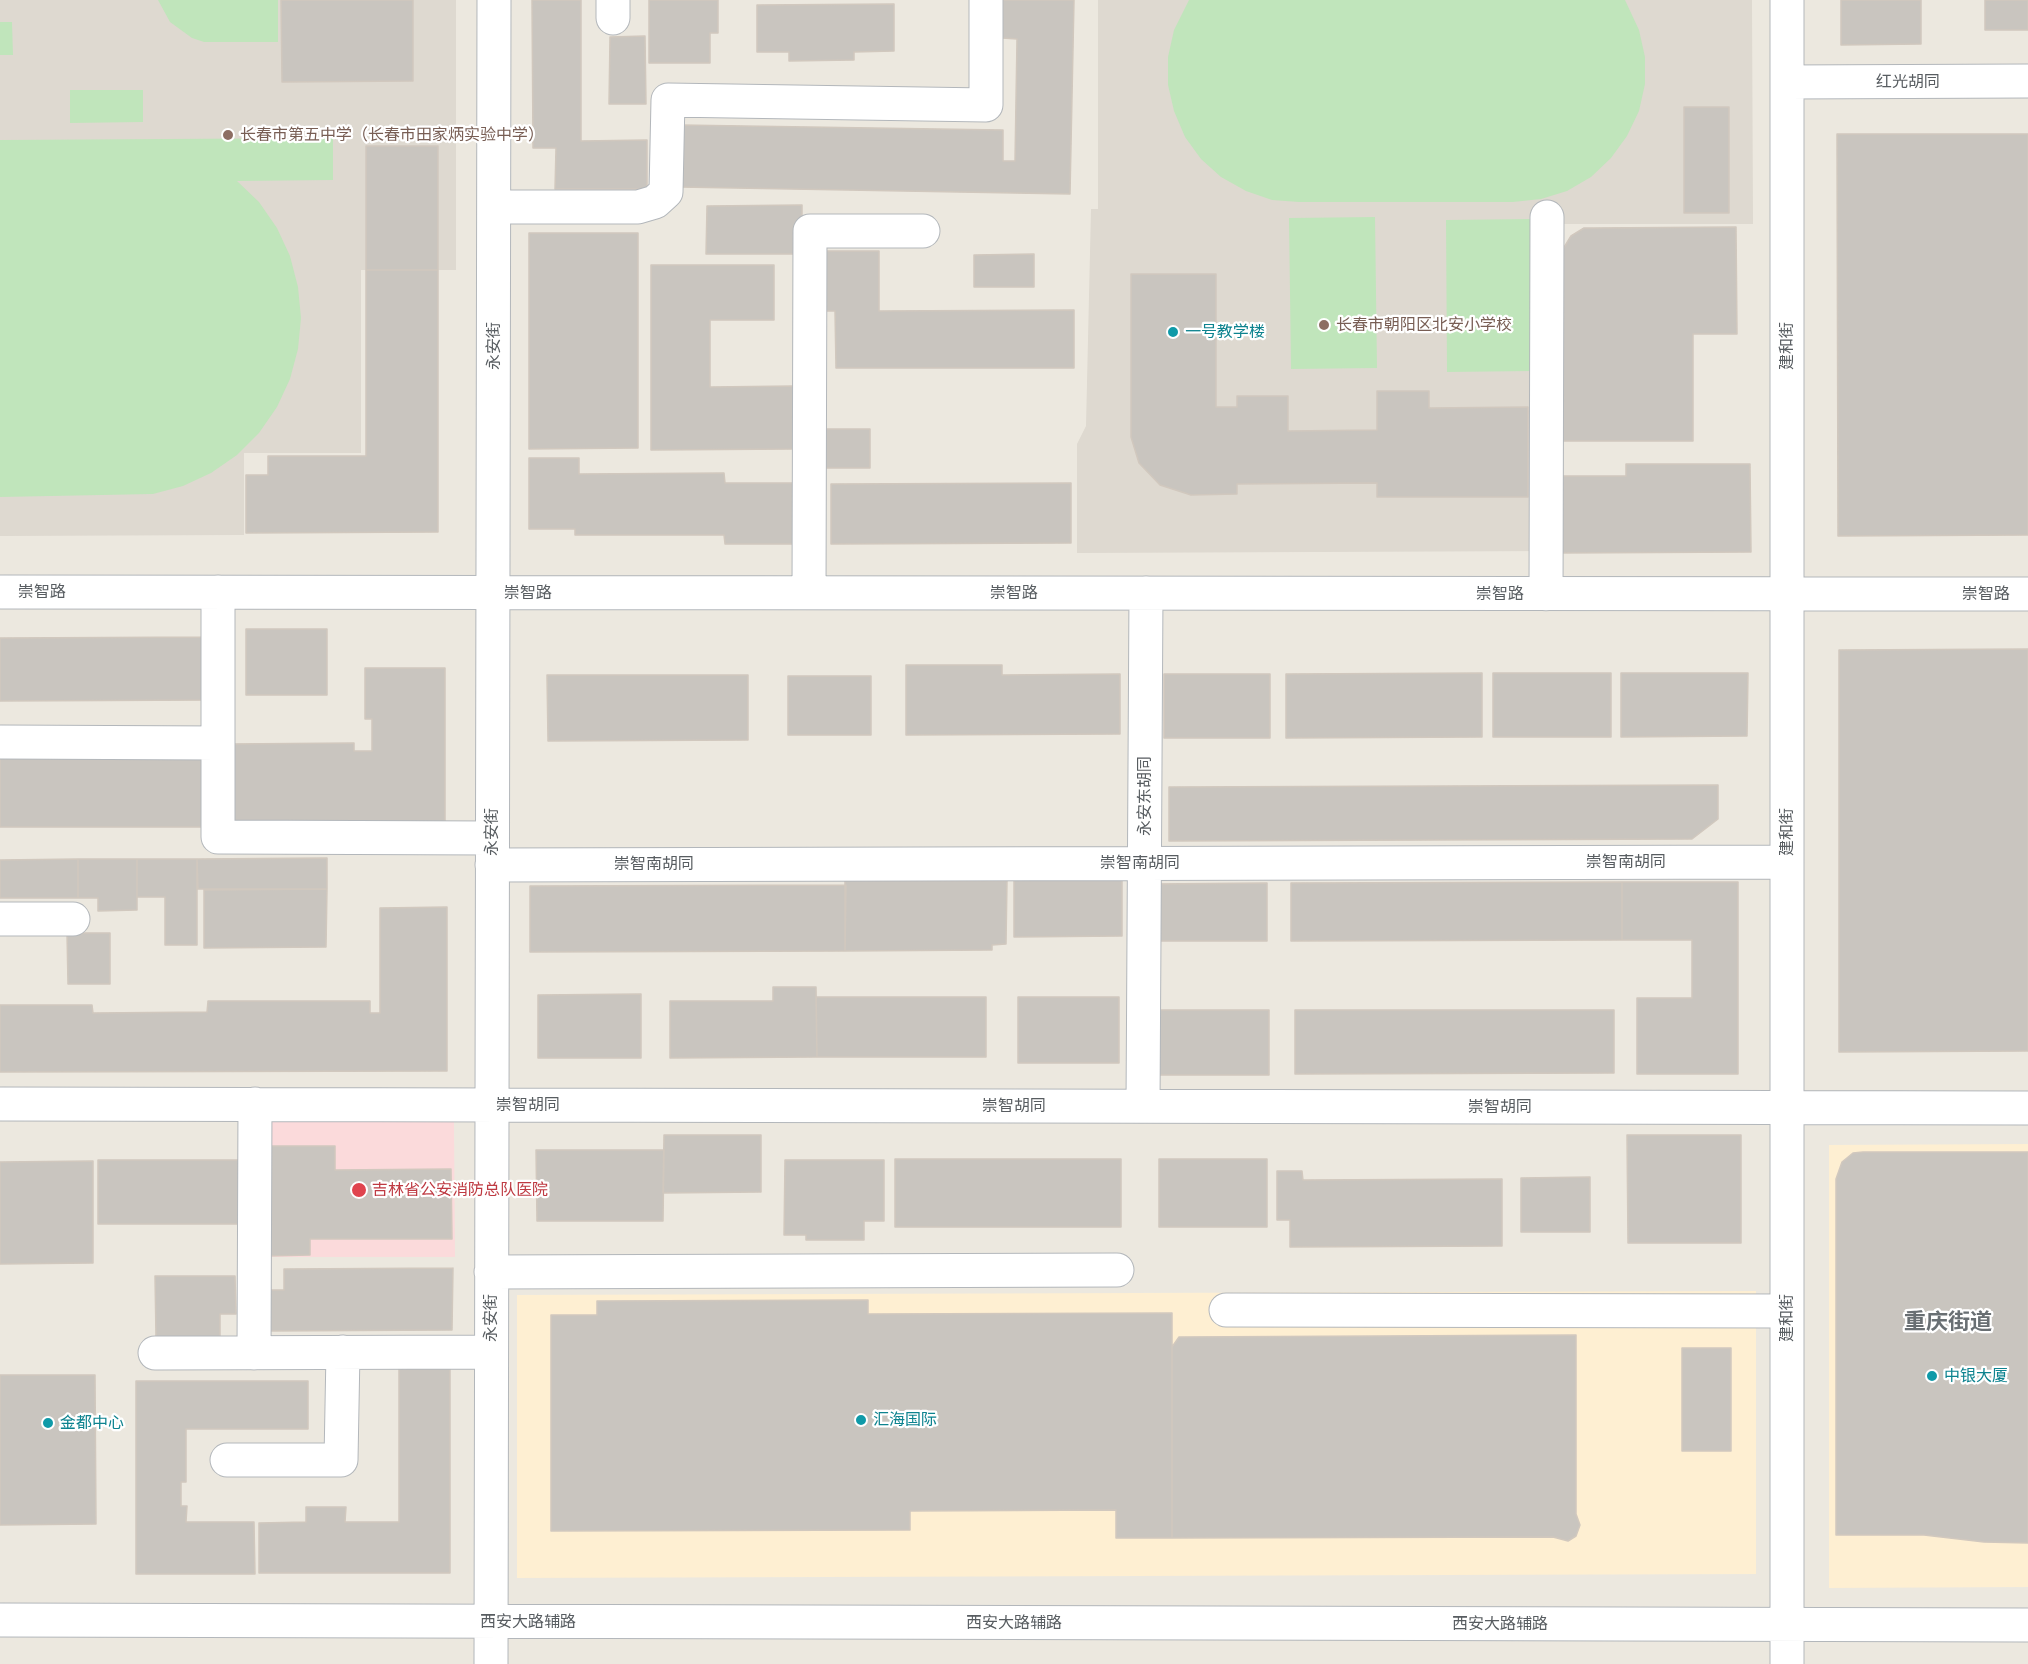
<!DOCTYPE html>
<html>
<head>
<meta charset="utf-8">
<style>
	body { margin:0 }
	canvas { display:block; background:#ece8df }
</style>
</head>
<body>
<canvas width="2028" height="1664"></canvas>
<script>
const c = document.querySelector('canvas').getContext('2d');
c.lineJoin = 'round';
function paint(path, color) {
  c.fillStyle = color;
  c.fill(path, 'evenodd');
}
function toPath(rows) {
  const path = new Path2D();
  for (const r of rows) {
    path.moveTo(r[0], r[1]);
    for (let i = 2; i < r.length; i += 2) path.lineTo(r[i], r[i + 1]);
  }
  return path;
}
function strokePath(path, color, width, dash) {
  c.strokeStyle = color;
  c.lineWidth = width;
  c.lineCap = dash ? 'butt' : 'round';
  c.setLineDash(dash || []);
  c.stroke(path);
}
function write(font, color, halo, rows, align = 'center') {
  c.font = font + ' Quicksand,"Noto Sans SC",sans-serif';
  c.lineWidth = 4.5;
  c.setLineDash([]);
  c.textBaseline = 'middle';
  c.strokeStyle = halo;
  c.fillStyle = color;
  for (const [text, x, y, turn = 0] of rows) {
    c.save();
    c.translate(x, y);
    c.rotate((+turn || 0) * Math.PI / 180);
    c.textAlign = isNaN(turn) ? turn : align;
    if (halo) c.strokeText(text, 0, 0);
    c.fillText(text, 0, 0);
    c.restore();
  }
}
paint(toPath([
	[2028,1144,2028,1587,1829,1588,1829,1145],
	[1756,1291,1756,1574,517,1578,517,1295]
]), '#feefd2');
paint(toPath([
	[0,0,456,0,456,270,361,270,361,453,244,453,244,535,0,536],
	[1098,0,1752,0,1753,224,1559,224,1559,551,1077,553,1077,444,1086,426,1091,209,1098,209]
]), '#ded9d0');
paint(toPath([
	[263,1122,454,1122,455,1257,263,1257]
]), '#fbdadb');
paint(toPath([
	[158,0,278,0,278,42,204,42,192,38,170,22],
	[1189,0,1625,0,1639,30,1645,57,1645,84,1639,111,1627,136,1611,158,1591,177,1567,191,1541,199,1513,202,1299,202,1272,200,1246,191,1221,177,1201,159,1185,137,1174,111,1168,85,1168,57,1174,30],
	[0,22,12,22,13,55,0,55],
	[70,90,143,90,143,122,70,123],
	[333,138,333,180,237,181,259,202,277,228,290,256,298,287,301,318,298,349,290,379,277,407,259,433,237,455,211,473,183,486,153,494,0,497,0,140],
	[1375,217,1377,368,1291,369,1289,218],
	[1531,219,1532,371,1447,372,1446,220]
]), '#c0e5bb');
const building = toPath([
	[281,0,413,0,413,81,282,82,281,0],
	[532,0,581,0,581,141,647,140,647,189,555,189,556,148,533,148,532,0],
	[649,0,718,0,718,33,710,33,710,63,649,63,649,0],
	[1003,0,1074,0,1070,194,679,187,680,125,1003,130,1003,161,1015,161,1017,39,1002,38,1003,0],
	[1841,0,1921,0,1921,44,1841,45,1841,0],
	[1985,0,2028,0,2028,30,1985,30,1985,0],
	[894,4,894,51,854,52,854,60,789,61,789,52,757,52,757,5,894,4],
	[645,36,646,104,609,104,610,37,645,36],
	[1684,107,1729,107,1729,213,1684,213,1684,107],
	[1837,134,2028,134,2028,535,1838,536,1837,134],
	[366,146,438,146,438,270,366,270,366,146],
	[802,205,802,254,706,254,707,206,802,205],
	[1736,227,1737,334,1693,334,1693,441,1563,441,1563,249,1571,236,1584,228,1592,228,1736,227],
	[529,233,638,233,638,448,529,449,529,233],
	[824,251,879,251,879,311,1074,310,1074,368,836,368,835,311,823,311,824,251],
	[1034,254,1034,287,974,287,974,255,1034,254],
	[651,265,774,265,774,320,710,320,710,387,794,386,795,449,651,450,651,265],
	[366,270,438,270,438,532,246,533,246,475,268,475,268,456,366,456,366,270],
	[1131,274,1216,274,1216,407,1237,407,1237,396,1288,396,1288,431,1377,430,1377,391,1429,391,1429,408,1528,407,1528,497,1377,497,1377,483,1237,484,1237,494,1191,495,1160,485,1139,463,1131,437,1131,274],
	[821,429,870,429,870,468,821,468,821,429],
	[529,458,579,458,579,474,724,473,725,483,800,483,800,544,725,544,724,535,575,535,575,529,529,529,529,458],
	[1626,464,1750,464,1751,552,1560,553,1560,476,1626,476,1626,464],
	[1071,483,1071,543,831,544,831,484,1071,483],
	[246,629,327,629,327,695,246,695,246,629],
	[212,637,213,700,0,701,0,638,212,637],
	[2028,649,2028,1051,1839,1052,1839,650,2028,649],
	[906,665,1002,665,1002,675,1120,674,1120,734,906,735,906,665],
	[365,668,445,668,445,822,230,824,229,744,354,743,354,751,372,751,372,719,365,719,365,668],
	[1482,673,1482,737,1286,738,1286,674,1482,673],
	[1493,673,1611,673,1611,737,1493,737,1493,673],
	[1621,673,1748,673,1747,736,1621,737,1621,673],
	[1164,674,1270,674,1270,738,1164,738,1164,674],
	[547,675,748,675,748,740,548,741,547,675],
	[788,676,871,676,871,735,788,735,788,676],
	[0,757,206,757,206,827,0,827,0,757],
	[1718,785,1718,819,1692,839,1169,841,1169,787,1718,785],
	[327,858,327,889,198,889,197,859,327,858],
	[78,859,78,898,0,898,0,860,78,859],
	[78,859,137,859,137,910,98,911,98,898,78,898,78,859],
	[137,859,197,859,197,945,165,945,165,897,137,897,137,859],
	[1122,877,1122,936,1014,937,1014,878,1122,877],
	[845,881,1007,881,1006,944,992,945,992,950,845,951,845,881],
	[1622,882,1738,882,1738,1074,1637,1074,1637,998,1692,998,1692,940,1622,940,1622,882],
	[1622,882,1622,940,1291,941,1291,883,1622,882],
	[1267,883,1267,941,1154,941,1154,884,1267,883],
	[846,885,845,951,530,952,530,886,846,885],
	[327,889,326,947,204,948,204,890,327,889],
	[447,907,447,1071,0,1072,0,1005,92,1005,93,1013,207,1012,208,1001,370,1001,370,1013,380,1013,380,908,447,907],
	[67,933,110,933,110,984,68,984,67,933],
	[773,987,816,987,817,1057,670,1058,670,1001,773,1001,773,987],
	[641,994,641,1058,538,1058,538,995,641,994],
	[816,997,986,997,986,1057,817,1057,816,997],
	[1018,997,1119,997,1119,1063,1018,1063,1018,997],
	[1155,1010,1269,1010,1269,1075,1155,1075,1155,1010],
	[1295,1010,1614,1010,1614,1073,1295,1074,1295,1010],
	[664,1135,761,1135,761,1192,663,1193,664,1135],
	[1627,1135,1741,1135,1741,1243,1628,1243,1627,1135],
	[267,1146,335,1146,335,1170,451,1169,452,1239,310,1239,310,1255,267,1256,267,1146],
	[536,1150,664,1150,663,1221,537,1221,536,1150],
	[1863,1152,2028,1152,2028,1543,1984,1542,1924,1535,1836,1535,1836,1179,1842,1162,1853,1153,1863,1152],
	[895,1159,1121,1159,1121,1227,895,1227,895,1159],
	[1159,1159,1267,1159,1267,1227,1159,1227,1159,1159],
	[98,1160,246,1160,246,1224,98,1224,98,1160],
	[785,1160,884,1160,884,1221,864,1221,864,1240,806,1240,806,1235,784,1235,785,1160],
	[93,1161,93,1263,0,1264,0,1162,93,1161],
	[1277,1171,1302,1171,1303,1180,1502,1179,1502,1246,1290,1247,1290,1220,1277,1220,1277,1171],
	[1590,1177,1590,1232,1521,1232,1521,1178,1590,1177],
	[453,1268,452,1330,267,1331,267,1290,284,1290,284,1269,453,1268],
	[155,1276,235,1276,236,1314,220,1314,220,1337,156,1337,155,1276],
	[868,1300,868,1314,1172,1313,1172,1538,1116,1538,1116,1510,910,1511,910,1530,551,1531,551,1315,597,1315,597,1301,868,1300],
	[1576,1335,1576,1514,1580,1525,1576,1536,1568,1541,1553,1537,1172,1538,1172,1347,1179,1337,1576,1335],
	[1682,1348,1731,1348,1731,1451,1682,1451,1682,1348],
	[399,1369,450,1369,450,1573,259,1573,259,1523,306,1522,306,1507,346,1507,345,1522,399,1522,399,1369],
	[0,1375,95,1375,96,1524,0,1525,0,1375],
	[136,1381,308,1381,308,1429,186,1429,186,1482,181,1482,181,1506,187,1506,186,1522,254,1522,255,1574,136,1574,136,1381]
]);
paint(building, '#c9c5bf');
strokePath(building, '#d1c8be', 1.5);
const minor = toPath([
	[613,0,613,18],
	[1787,82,2028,81],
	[494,207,638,207,655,202,666,192,668,100,986,105,986,0],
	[0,592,2028,594],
	[218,592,218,837,492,838],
	[809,593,810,231,923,231],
	[1546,594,1547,217],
	[0,742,218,743],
	[492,865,1787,862],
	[0,919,73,919],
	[0,1104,2028,1108],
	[1143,1106,1146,593],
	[491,1272,1117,1270],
	[1226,1310,1787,1311],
	[155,1353,491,1352],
	[254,1353,255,1104],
	[227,1460,341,1460,343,1352],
	[0,1620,2028,1625],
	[491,1664,494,0],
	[1787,1664,1787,0]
]);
strokePath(minor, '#b3b7bb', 35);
strokePath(minor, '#fff', 33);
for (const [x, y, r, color] of [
	[228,135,6,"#8d6e63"],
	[1324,325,6,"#8d6e63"],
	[1173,332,6,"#0f9aa8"],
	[359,1190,8,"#e0444e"],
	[1932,1376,6,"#0f9aa8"],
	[861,1420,6,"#0f9aa8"],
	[48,1423,6,"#0f9aa8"]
]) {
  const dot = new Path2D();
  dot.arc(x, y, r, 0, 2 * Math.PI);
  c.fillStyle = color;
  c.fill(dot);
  strokePath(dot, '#fff', 2);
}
write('16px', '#585d61', '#fff', [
	["红光胡同",1908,82],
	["永安街",494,346,-90],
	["建和街",1787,346,-90],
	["崇智路",42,592],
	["崇智路",528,593],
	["崇智路",1014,593],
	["崇智路",1500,594],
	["崇智路",1986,594],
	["永安东胡同",1145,796,-90],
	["永安街",492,832,-90],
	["建和街",1787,832,-90],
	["崇智南胡同",1626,862],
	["崇智南胡同",1140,863],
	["崇智南胡同",654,864],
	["崇智胡同",528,1105],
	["崇智胡同",1014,1106],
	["崇智胡同",1500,1107],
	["永安街",491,1318,-90],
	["建和街",1787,1318,-90],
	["西安大路辅路",528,1622],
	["西安大路辅路",1014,1623],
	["西安大路辅路",1500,1624]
]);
write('16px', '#785e54', '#fff', [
	["长春市第五中学（长春市田家炳实验中学）",240,135],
	["长春市朝阳区北安小学校",1336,325]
], 'left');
write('16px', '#0d838f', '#fff', [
	["一号教学楼",1185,332],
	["中银大厦",1944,1376],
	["汇海国际",873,1420],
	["金都中心",60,1423]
], 'left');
write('16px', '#be3a42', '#fff', [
	["吉林省公安消防总队医院",372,1190]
], 'left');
write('bold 22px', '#696f73', '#fff', [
	["重庆街道",1948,1322]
]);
</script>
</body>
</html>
